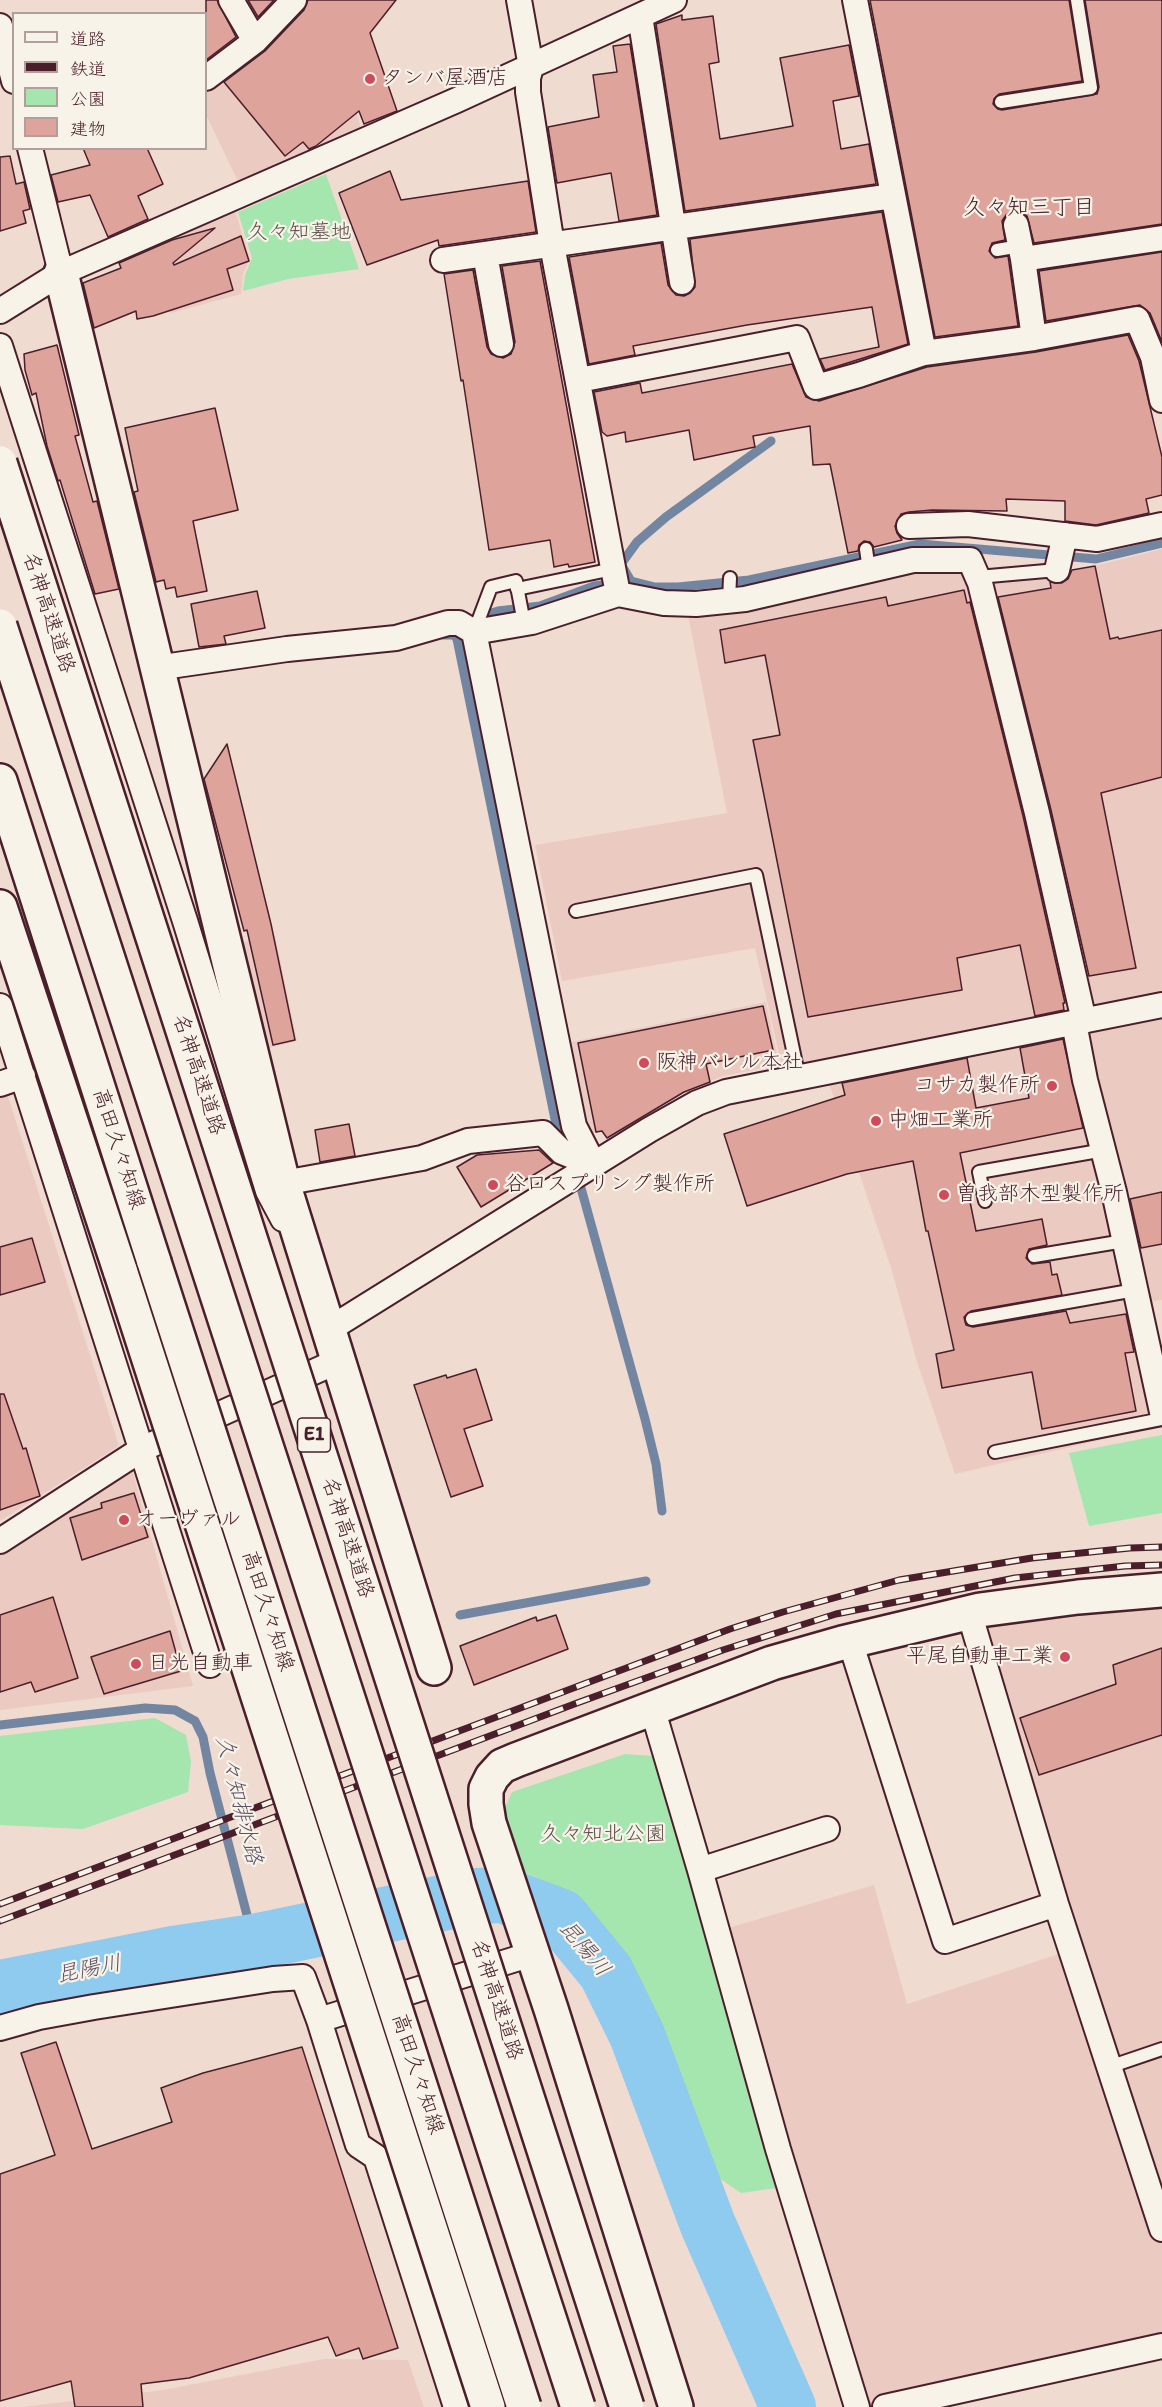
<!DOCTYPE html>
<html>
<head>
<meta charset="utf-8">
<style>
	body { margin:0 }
	#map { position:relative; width:1162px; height:2407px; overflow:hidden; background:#f0dbd1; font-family:Itim,"Klee One",sans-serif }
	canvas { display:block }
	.legend { position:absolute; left:12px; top:12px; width:195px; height:138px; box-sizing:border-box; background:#f7f3e8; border:2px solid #b29e9c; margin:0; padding:8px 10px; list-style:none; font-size:18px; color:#4a1f2b }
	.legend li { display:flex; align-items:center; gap:12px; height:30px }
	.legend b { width:30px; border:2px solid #b29e9c }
</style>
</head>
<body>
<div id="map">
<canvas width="1162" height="2407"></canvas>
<ul class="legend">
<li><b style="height:8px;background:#f7f3e8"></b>道路</li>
<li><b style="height:8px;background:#4a1f2b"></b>鉄道</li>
<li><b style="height:16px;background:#a5e5ae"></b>公園</li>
<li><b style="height:16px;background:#dea49b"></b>建物</li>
</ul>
</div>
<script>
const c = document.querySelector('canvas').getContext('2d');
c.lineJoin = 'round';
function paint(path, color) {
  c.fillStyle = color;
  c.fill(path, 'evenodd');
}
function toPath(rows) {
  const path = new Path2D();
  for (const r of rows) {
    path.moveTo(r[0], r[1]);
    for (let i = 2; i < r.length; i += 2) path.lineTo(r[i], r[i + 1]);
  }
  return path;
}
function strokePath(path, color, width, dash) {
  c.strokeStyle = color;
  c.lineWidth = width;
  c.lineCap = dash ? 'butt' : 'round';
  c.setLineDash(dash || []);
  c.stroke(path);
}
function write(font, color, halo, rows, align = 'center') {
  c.font = font + ' Itim,"Klee One",sans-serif';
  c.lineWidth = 4.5;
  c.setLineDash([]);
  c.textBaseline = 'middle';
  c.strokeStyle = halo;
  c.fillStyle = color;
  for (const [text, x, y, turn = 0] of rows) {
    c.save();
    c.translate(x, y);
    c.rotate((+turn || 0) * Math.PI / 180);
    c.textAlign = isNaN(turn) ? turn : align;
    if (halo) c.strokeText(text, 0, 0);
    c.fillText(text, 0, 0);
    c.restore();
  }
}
paint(toPath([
	[307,0,330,28,362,131,238,181,206,115,206,90,258,48],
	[233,204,250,259,243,274,241,294,171,313,162,283,154,285,141,245],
	[1162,549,1162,1005,1084,1021,980,583,1095,566],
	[964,566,1076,1016,785,1080,755,948,562,981,535,845,727,813,688,615,871,576],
	[275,935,297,1041,265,1049,240,943],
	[766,1002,779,1065,723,1076,684,1092,607,1138,602,1131,589,1134,571,1042],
	[1162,1013,1162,1300,1148,1302,1083,1030],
	[1070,1029,1162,1421,1156,1427,955,1474,917,1362,892,1271,831,1089,824,1078],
	[6,1090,119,1446,0,1521,0,1092],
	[131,1466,193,1686,0,1710,0,1548],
	[1162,1590,1162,2346,885,2407,858,2407,718,1931,874,1885,907,2004,1071,1950,969,1612],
	[324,2359,408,2360,424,2407,22,2407,163,2390]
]), '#ebcac1');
paint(toPath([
	[326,174,359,269,288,279,243,291,245,275,252,258,238,212],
	[1162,1435,1162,1513,1089,1526,1069,1453],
	[155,1718,186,1735,191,1762,188,1792,83,1829,0,1825,0,1736],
	[625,1754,654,1756,776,2188,741,2193,719,2178,634,1977,613,1940,580,1903,552,1884,521,1871,504,1810,512,1792]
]), '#a5e5ae');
strokePath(toPath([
	[631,581,621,564,637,542,666,517,771,441],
	[478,617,498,611,540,606,594,586,631,581,655,587,678,587,749,580,920,544,1096,559,1162,543],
	[444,635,454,635,457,639,556,1124,562,1134],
	[581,1188,645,1419,656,1464,662,1511],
	[460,1615,646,1581],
	[0,1725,145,1708,175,1710,195,1721,203,1737,210,1773,254,1942]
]), '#7386a1', 9);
strokePath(toPath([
	[0,1988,173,1954,254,1942,476,1896,503,1895,561,1917,606,1972,637,2035,708,2225,788,2407]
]), '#8fcaef', 56);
const building = toPath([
	[206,0,217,0,236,37,206,60,206,0],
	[248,0,274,0,258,17,248,0],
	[308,0,396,0,370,33,397,111,364,124,359,111,316,146,309,149,303,142,285,156,224,82,265,51,304,10,308,0],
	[870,0,1069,0,1082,81,999,94,994,99,993,104,998,109,1002,110,1097,94,1099,87,1085,0,1162,0,1162,224,1034,243,1027,216,1021,212,1013,211,1006,215,1002,221,1005,240,992,243,989,251,995,258,1008,256,1018,326,935,337,870,0],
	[682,15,682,20,713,16,719,62,709,64,720,139,793,126,780,58,849,45,859,96,833,101,841,149,869,144,876,184,685,211,656,24,682,15],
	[630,44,657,215,619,221,611,173,557,183,548,127,599,117,593,75,617,72,613,46,630,44],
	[83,148,147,148,163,184,138,196,148,219,108,237,90,195,58,202,51,175,90,165,83,148],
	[10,156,16,184,24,182,30,209,23,211,26,223,0,231,0,157,10,156],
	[390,171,401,200,528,181,536,232,439,246,438,240,367,265,339,193,390,171],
	[882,212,908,344,825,370,820,359,879,347,872,307,747,325,633,346,635,355,589,364,569,257,661,243,668,285,676,295,684,296,690,293,695,287,690,239,882,212],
	[215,228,173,263,174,265,241,236,249,261,227,269,233,290,153,316,137,319,136,311,94,328,83,283,121,268,119,263,172,240,215,228],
	[1162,252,1162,342,1150,313,1140,305,1046,321,1039,271,1162,252],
	[540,261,595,562,569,567,568,564,554,567,550,540,489,550,463,380,461,381,444,274,473,270,487,347,491,354,503,358,511,354,515,342,502,266,540,261],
	[1128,335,1139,361,1162,457,1162,495,1146,499,1149,513,1096,525,1065,521,1065,501,1006,499,1007,511,932,510,909,512,901,514,895,526,897,533,902,540,874,547,870,542,864,541,859,545,858,551,848,553,830,464,813,465,810,426,753,436,755,447,694,460,689,430,626,442,625,432,607,436,602,432,594,392,640,383,642,393,792,364,806,397,819,401,927,367,1036,352,1128,335],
	[57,345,79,435,75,436,93,502,97,501,119,589,95,594,60,480,58,481,47,446,36,393,32,395,25,370,24,354,57,345],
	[215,408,238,510,193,521,207,591,177,597,175,587,166,589,164,580,156,582,134,492,138,491,125,428,215,408],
	[1095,566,1110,639,1118,637,1119,639,1162,630,1162,777,1101,793,1136,968,1089,976,1051,810,998,597,1051,588,1050,582,1062,583,1068,579,1072,570,1095,566],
	[964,590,967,603,970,602,1023,816,1065,1003,1063,1003,1064,1010,1035,1016,1020,945,957,958,962,990,808,1017,753,740,780,735,765,655,725,663,720,630,886,597,888,606,964,590],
	[257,591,265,628,224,636,226,644,199,647,191,604,257,591],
	[227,744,271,924,295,1040,273,1045,247,930,244,931,204,779,227,744],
	[763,1006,773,1050,706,1064,710,1082,684,1092,607,1138,602,1131,596,1132,578,1043,763,1006],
	[1063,1039,1083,1128,960,1153,976,1231,1042,1219,1047,1245,1029,1249,1026,1258,1032,1264,1050,1262,1052,1275,1057,1274,1062,1295,971,1311,964,1317,966,1325,973,1327,1066,1311,1070,1323,1126,1314,1134,1352,1125,1353,1136,1411,1042,1429,1032,1372,942,1388,936,1354,954,1350,928,1231,926,1231,913,1161,847,1174,747,1206,724,1134,845,1095,842,1083,967,1058,976,1108,1029,1098,1020,1048,1063,1039],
	[349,1124,355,1156,320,1162,315,1130,349,1124],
	[539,1150,553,1163,481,1207,457,1167,477,1155,539,1150],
	[1162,1192,1162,1244,1141,1248,1130,1199,1162,1192],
	[32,1238,45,1282,0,1295,0,1247,32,1238],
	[476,1369,492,1420,464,1429,483,1486,451,1497,414,1385,446,1375,447,1378,476,1369],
	[0,1394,4,1394,23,1449,26,1448,40,1496,0,1510,0,1394],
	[134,1493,148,1537,82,1560,70,1518,102,1508,101,1503,134,1493],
	[53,1597,78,1678,35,1692,31,1682,0,1692,0,1615,53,1597],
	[556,1615,568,1649,474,1685,460,1646,536,1617,537,1621,556,1615],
	[170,1631,181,1671,104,1694,91,1657,170,1631],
	[1162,1648,1162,1735,1039,1775,1020,1718,1116,1684,1113,1665,1162,1648],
	[56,2042,92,2149,172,2122,161,2088,203,2073,302,2047,398,2348,363,2359,359,2348,336,2356,328,2337,189,2378,141,2384,143,2407,75,2407,71,2381,0,2401,0,2174,55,2155,21,2053,56,2042]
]);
paint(building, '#dea49b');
strokePath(building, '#4a1f2b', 1.5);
const lane = toPath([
	[1001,102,1091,88,1077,0],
	[997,250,1020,246],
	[866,549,869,570],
	[978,577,1057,570],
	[517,589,613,569],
	[729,600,730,578],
	[474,632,491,587,516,581,524,623],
	[576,911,756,875,799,1078],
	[985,1201,979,1172,1104,1150],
	[1034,1256,1124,1241],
	[972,1319,1135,1290],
	[995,1452,1162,1419],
	[1109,2067,1162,2049]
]);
const street = toPath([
	[231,0,255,41],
	[519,0,531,67,528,78,528,92,552,245,618,594],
	[855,0,924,353,1034,338,1023,259,1162,238],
	[640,16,682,282],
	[0,26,14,81],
	[206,78,255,41,294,0],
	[30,148,61,273],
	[1016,225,1023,259],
	[485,254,501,344],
	[443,260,893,196],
	[0,311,61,273,457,100,674,0],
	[1034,338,1137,319,1153,357,1162,400],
	[0,346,186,924,268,1191,283,1219],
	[579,380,797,338,816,387,859,375,924,353],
	[909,526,968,524,1097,539,1162,525],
	[1057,570,1065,535],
	[474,632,532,622,618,594,664,603,696,604,745,599,913,560,970,560,980,583,1037,813,1084,1021],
	[156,668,287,649,396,638,448,623,459,623,474,632,574,1126,594,1165],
	[0,1006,210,1665],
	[1074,1023,1085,1080,1114,1192,1162,1412],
	[0,1084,23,1076],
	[283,1183,422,1158,468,1141,543,1133,562,1152,594,1165],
	[328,1330,649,1130,697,1103,726,1092,1162,1005],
	[0,1541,142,1449,338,1361],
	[969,1612,1056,1904,1162,2229],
	[850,1641,945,1941,1056,1904],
	[657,1706,656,1721,700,1870,778,2149,857,2407],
	[700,1870,827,1829],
	[319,2020,532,1954],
	[0,2028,39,2017,94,2007,273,1979,303,1977,319,2020,358,2145,376,2157,456,2407],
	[885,2407,1162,2346]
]);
const secondary = toPath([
	[61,273,283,1183,434,1668],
	[0,781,154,1262],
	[0,907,121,1273],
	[676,2407,551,2009,489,1823,486,1804,486,1789,492,1777,502,1766,516,1760,772,1663,842,1643,980,1610,1078,1597,1162,1590]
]);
strokePath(lane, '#4a1f2b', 16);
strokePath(street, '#4a1f2b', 28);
strokePath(secondary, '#4a1f2b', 38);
strokePath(lane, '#f7f3e8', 12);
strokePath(street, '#f7f3e8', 24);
strokePath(secondary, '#f7f3e8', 33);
const rail = toPath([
	[0,1904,730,1629,783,1612,899,1580,1032,1558,1130,1548,1162,1547],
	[0,1921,577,1703,723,1650,836,1614,1015,1578,1125,1566,1162,1565]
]);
strokePath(rail, '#4a1f2b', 7);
strokePath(rail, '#f7f3e8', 4.5, [14]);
const secondaryBridge = toPath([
	[154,1262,524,2407],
	[121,1273,488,2407]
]);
const highwayBridge = toPath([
	[0,463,627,2407],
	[0,626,578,2407]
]);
strokePath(secondaryBridge, '#4a1f2b', 38, []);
strokePath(highwayBridge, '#4a1f2b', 38, []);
strokePath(secondaryBridge, '#f7f3e8', 33);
strokePath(highwayBridge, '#f7f3e8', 33);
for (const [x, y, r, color] of [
	[370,79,6,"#d1495b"],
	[644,1063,6,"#d1495b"],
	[1052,1086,6,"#d1495b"],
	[876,1121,6,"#d1495b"],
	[493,1185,6,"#d1495b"],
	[944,1195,6,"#d1495b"],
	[124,1520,6,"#d1495b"],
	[1065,1657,6,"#d1495b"],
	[136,1664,6,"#d1495b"]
]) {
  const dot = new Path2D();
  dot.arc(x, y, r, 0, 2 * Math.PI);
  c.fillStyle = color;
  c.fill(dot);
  strokePath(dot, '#f7f3e8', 2);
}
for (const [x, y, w] of [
	[314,1435,33]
]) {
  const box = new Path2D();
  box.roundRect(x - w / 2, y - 17, w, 34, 4.5);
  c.fillStyle = '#f7f3e8';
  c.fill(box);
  strokePath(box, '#4a1f2b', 1.5);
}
write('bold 20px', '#4a1f2b', null, [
	["E1",314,1435]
]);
write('21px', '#4a1f2b', '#f7f3e8', [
	["タンバ屋酒店",382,79],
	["阪神バレル本社",656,1063],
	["コサカ製作所",1040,1086,"right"],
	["中畑工業所",888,1121],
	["谷口スプリング製作所",505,1185],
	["曽我部木型製作所",956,1195],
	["オーヴァル",136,1520],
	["平尾自動車工業",1053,1657,"right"],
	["日光自動車",148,1664]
], 'left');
write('21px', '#61504c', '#f7f3e8', [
	["久々知墓地",299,233],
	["久々知北公園",603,1835]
]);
write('21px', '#4a1f2b', '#f7f3e8', [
	["名神高速道路",48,613,72],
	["名神高速道路",198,1075,72],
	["高田久々知線",118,1149,72],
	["名神高速道路",347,1538,72],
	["高田久々知線",267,1611,72],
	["名神高速道路",496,2000,72],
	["高田久々知線",417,2074,72]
]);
write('22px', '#4a1f2b', '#f7f3e8', [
	["久々知三丁目",1029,208]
]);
write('italic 22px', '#5f5266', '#f7f3e8', [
	["久々知排水路",238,1800,76],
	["昆陽川",584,1949,50],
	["昆陽川",89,1970,-11]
]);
</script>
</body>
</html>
